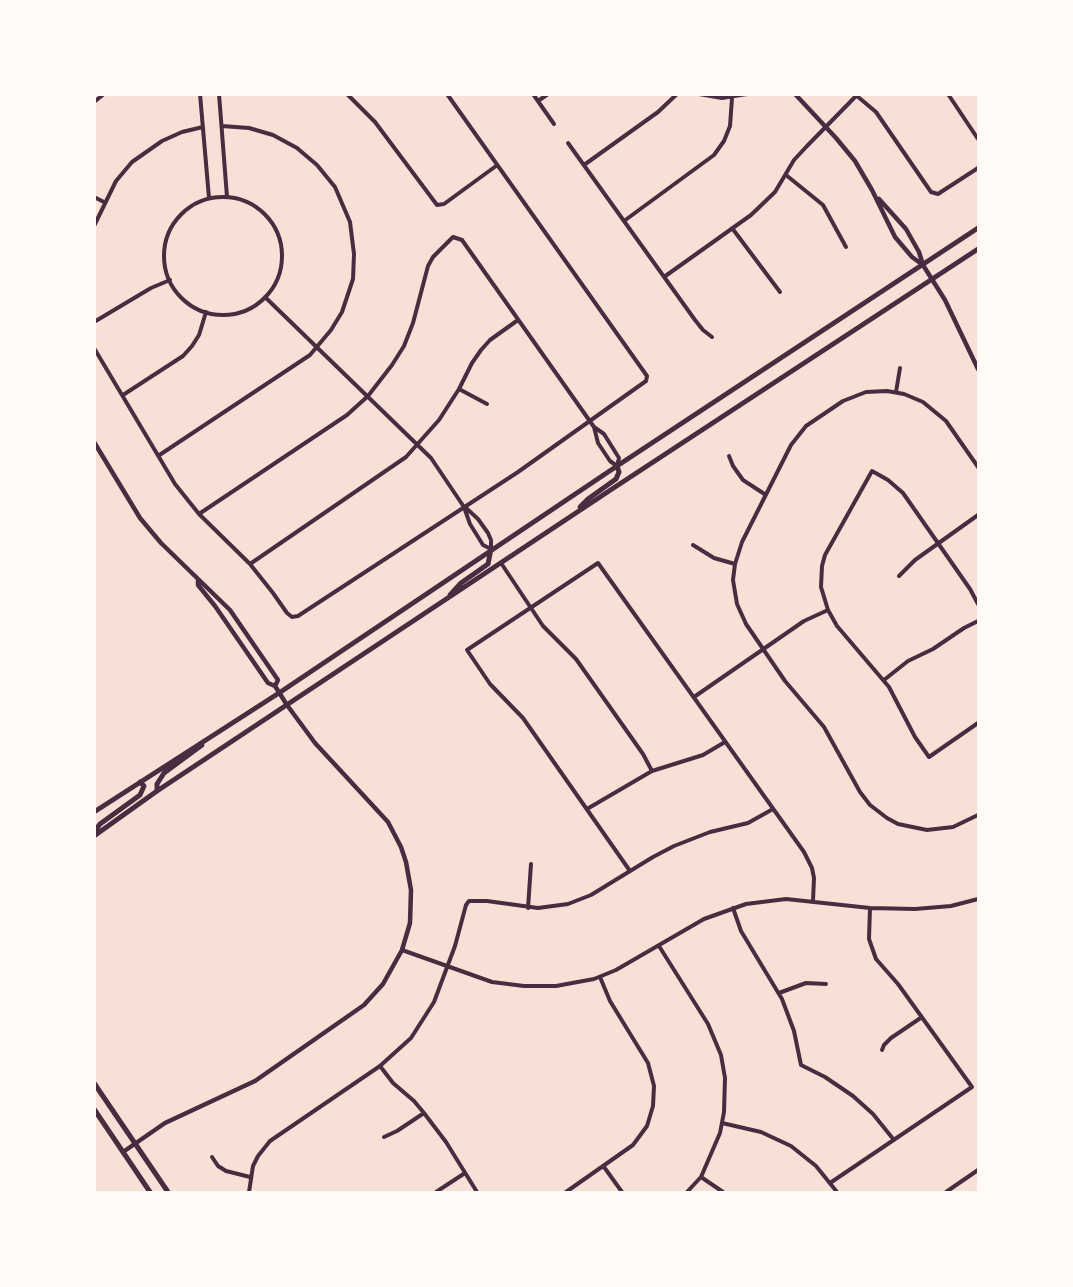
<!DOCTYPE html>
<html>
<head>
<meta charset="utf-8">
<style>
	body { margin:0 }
	#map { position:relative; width:1073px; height:1287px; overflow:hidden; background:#f7e1d7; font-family:Roboto,sans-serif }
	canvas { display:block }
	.frame { position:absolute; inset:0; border:96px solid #fffaf5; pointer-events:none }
</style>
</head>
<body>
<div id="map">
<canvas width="1073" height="1287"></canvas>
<div class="frame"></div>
</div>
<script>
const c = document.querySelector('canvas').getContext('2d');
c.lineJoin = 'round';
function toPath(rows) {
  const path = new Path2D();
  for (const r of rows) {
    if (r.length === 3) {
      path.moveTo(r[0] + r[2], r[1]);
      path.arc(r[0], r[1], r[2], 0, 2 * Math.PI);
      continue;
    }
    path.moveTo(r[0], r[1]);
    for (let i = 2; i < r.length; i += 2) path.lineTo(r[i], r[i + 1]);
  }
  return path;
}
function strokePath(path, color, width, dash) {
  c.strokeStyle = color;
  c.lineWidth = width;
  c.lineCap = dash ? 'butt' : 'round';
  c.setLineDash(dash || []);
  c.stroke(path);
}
strokePath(toPath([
	[200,94,209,198],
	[219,94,227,197],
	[347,94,375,122,437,205,444,204,496,166],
	[533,94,554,124],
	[699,94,722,98,747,94],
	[948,94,978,139],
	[857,96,876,112,931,192,938,194,941,192,978,168],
	[538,101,548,94],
	[94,102,104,94],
	[568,143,695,320,703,330,712,337],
	[584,165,658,112,677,94],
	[786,175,823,205,846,247],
	[94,197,104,202],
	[223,256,59],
	[624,221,714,155,724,141,730,126,732,98],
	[94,226,116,181,132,162,162,141,182,132,203,127],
	[732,228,780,292],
	[664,277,751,215,775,192,794,160,807,146,858,94],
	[265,297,431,458,464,507,470,524,483,545,491,549],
	[94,322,151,288,170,280],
	[94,348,175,484,199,514,250,564,273,593,287,613,292,617,298,616,518,472,646,381,647,376,447,94],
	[459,389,487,404],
	[896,392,900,368],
	[123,395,183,356,192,346,199,335,206,312],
	[158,456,310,355,331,330,342,312,353,279,354,254,350,222,335,187,317,165,297,148,273,135,249,128,222,126],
	[729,456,733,466,743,480,766,495],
	[978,467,946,421,923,402,904,394,887,391,866,392,843,401,806,426,791,445,742,542,735,564,733,580,737,604,746,624,785,681,824,727,860,792,870,805,887,818,898,824,927,830,953,827,978,815],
	[465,507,478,519,488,533,491,540,491,549],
	[199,514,347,415,368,396,392,365,404,346,413,323,428,266,433,257,453,237,462,240,594,427,604,434,619,458,617,466,610,461,598,443,594,427],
	[693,545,714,558,735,564],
	[501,563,543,626,576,659,643,754,652,771],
	[250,564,406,457,439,420,459,389,472,363,481,350,490,340,518,320],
	[899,576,915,560,978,515],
	[978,604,970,589,903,493,888,480,872,471,825,555,822,566,821,587,828,610,837,626,889,687,915,737,929,757,978,723],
	[884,680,908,661,933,649,964,628,978,621],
	[694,697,804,621,828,610],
	[587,809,652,771,703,755,725,742],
	[630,871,523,718,490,684,467,650,598,563,804,852,812,868,814,878,813,901],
	[528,908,531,864],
	[733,908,741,931,782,999,794,1031,801,1065,825,1077,853,1096,873,1114,894,1140],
	[659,946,708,1024,721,1055,725,1078,724,1112,720,1133,701,1177,687,1192],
	[402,950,492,982,524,986,556,986,594,979,616,970,704,919,746,904,786,899,870,908,915,909,951,906,978,899],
	[779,993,806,983,826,984],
	[882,1050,884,1045,891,1038,922,1017],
	[380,1066,393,1083,414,1101,424,1113,446,1142,477,1192],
	[722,1123,761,1132,791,1146,816,1166,837,1192],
	[384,1137,397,1131,424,1113],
	[212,1157,218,1166,226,1171,250,1177],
	[604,1167,622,1192],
	[701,1177,723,1192],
	[830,1183,972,1087,898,984,876,959,869,939,870,908],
	[249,1192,253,1166,258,1156,270,1141,380,1066,411,1038,434,1002,455,946,466,905,469,901,487,901,538,908,568,904,591,895,653,857,674,846,710,832,748,823,773,809],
	[436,1192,465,1173],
	[566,1192,633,1145,647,1126,653,1106,654,1086,648,1063,610,1001,600,977],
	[946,1192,978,1170]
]), '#4a2c40', 4);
strokePath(toPath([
	[795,94,836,138,855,161,872,190,895,237,912,257,923,265,945,300,978,369],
	[879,199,906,229,919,252,923,265],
	[94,442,140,518,161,543,230,610,278,680,275,686,287,705,315,743,388,822,401,847,406,862,411,890,410,923,402,950,383,984,364,1005,255,1081,165,1123,123,1152],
	[198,580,198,585,215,606,268,683,275,686]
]), '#4a2c40', 4.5);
strokePath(toPath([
	[580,507,588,499,616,479,619,472,617,466],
	[450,595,461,583,488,564,491,549],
	[157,791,157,784,164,773,202,745],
	[94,812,279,693,617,466,978,228],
	[94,832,100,824,140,795,144,786,140,782],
	[94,836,157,791,609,491,978,249],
	[94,1083,168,1192],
	[94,1109,150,1192]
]), '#4a2c40', 5);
</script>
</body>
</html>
